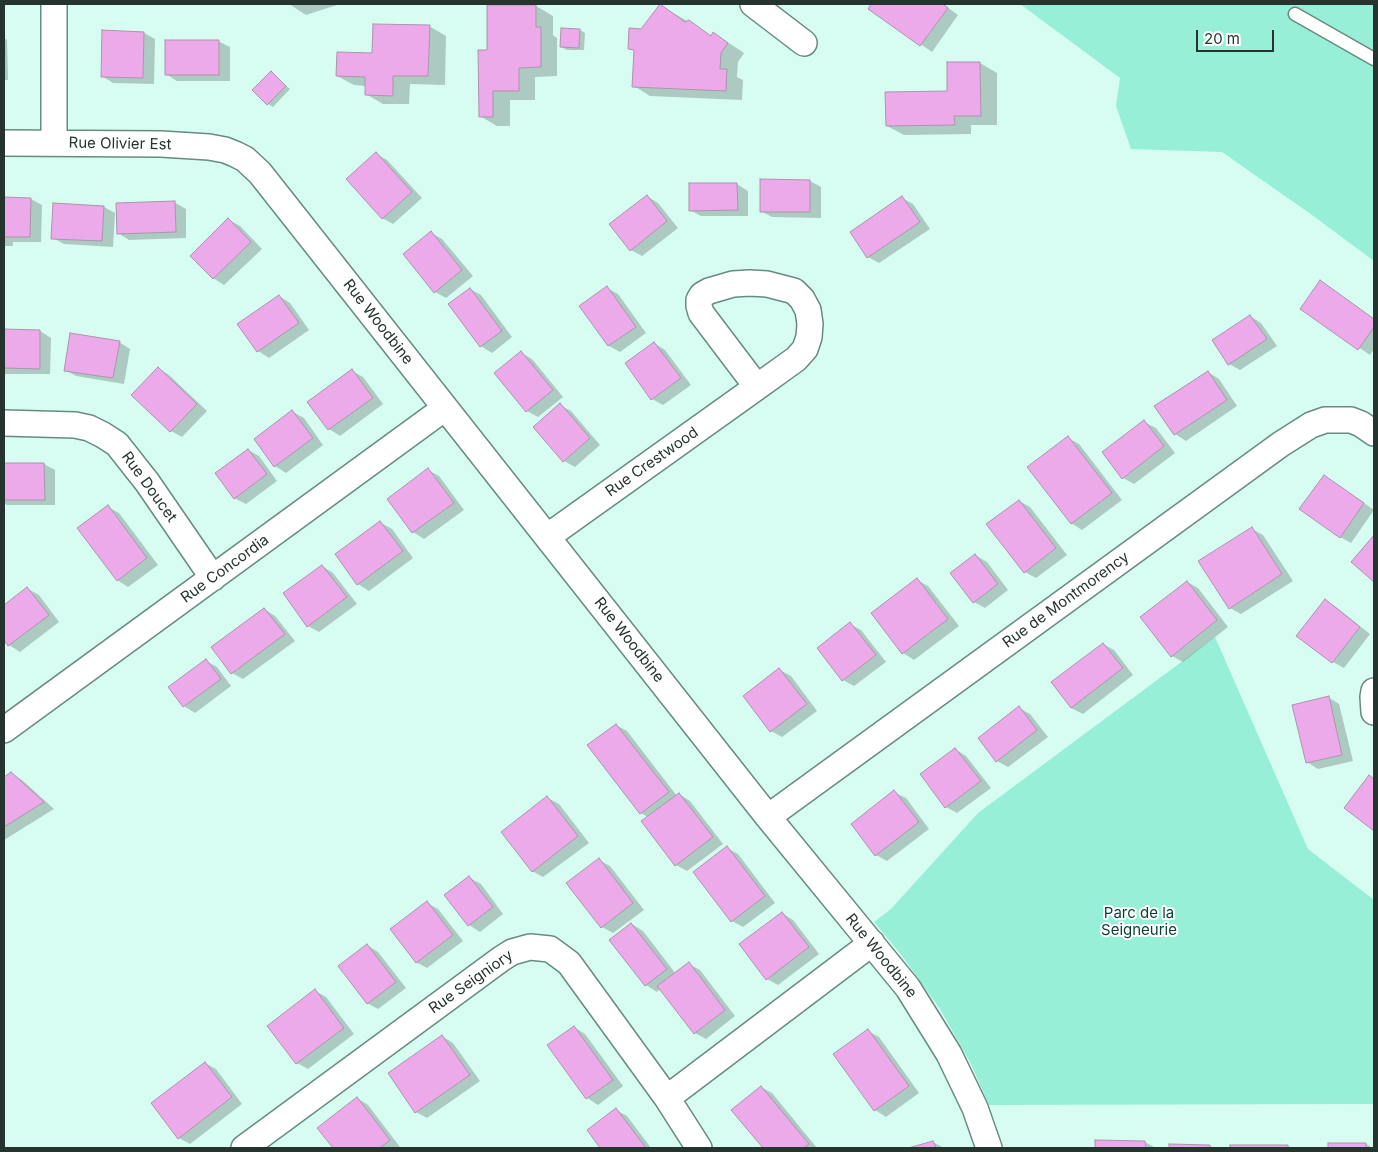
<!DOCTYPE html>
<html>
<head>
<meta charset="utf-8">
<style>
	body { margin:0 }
	#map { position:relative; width:1378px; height:1152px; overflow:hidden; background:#d7fdf2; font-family:Inter,sans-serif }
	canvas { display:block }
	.frame { position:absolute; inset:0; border:5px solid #263430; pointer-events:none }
	.scale { position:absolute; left:1196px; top:30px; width:78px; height:22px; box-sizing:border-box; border:2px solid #263430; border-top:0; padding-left:6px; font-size:15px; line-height:18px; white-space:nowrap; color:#263430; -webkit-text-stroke:4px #fff; paint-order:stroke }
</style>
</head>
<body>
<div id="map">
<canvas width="1378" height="1152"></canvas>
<div class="frame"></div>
<div class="scale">20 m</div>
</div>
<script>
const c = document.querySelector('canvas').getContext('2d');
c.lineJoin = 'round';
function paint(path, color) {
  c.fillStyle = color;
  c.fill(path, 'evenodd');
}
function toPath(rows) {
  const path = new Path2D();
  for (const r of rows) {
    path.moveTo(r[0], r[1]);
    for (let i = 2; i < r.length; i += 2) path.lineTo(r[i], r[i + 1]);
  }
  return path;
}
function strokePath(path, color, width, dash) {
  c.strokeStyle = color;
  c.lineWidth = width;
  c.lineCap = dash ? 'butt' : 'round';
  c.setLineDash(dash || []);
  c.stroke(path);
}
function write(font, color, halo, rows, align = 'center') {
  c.font = font + ' Inter,sans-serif';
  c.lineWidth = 4;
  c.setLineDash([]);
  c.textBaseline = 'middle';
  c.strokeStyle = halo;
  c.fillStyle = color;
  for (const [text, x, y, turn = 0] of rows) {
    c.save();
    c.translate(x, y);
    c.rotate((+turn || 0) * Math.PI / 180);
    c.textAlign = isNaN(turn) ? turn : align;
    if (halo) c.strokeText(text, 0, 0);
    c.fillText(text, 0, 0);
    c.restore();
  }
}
paint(toPath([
	[1020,4,1374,4,1374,261,1312,215,1222,152,1131,149,1116,106,1120,78],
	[1215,637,1308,849,1374,900,1374,1104,989,1105,971,1064,940,1009,903,957,874,922,891,909,978,813]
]), '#97efd8');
paint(toPath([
	[289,4,340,4,306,15],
	[873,4,943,4,958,15,932,52,869,9],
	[660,5,712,36,714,33,744,53,738,62,737,77,743,80,742,100,650,96,634,86,635,51,630,48],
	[536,6,553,16,553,35,557,38,557,76,535,77,535,100,510,100,510,126,497,126,480,116,489,51,488,7],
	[429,26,446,36,445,85,410,84,409,104,383,104,366,94,366,86,354,85,337,76,373,54],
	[580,30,585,33,584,50,567,50,561,47],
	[144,33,155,39,154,84,113,83,102,76],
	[4,38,7,40,8,80,4,80],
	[218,41,230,47,230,81,177,81,166,74],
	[980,63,997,73,997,125,971,125,971,134,904,135,887,126,949,92],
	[271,73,290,89,273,107,268,104],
	[376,154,387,160,422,198,393,224,382,218],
	[761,180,810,181,821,187,821,218,772,217,761,211],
	[737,184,748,191,748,216,701,216,690,210],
	[647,196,658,203,678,228,642,256,631,250],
	[902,198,913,204,930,229,879,263,868,257],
	[4,199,31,199,42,205,41,242,13,242,13,246,4,246],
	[174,202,186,209,186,238,129,240,118,233],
	[104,207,115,213,113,247,64,244,53,238],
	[229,220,240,226,262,249,224,285,213,278],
	[431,233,442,239,473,276,446,298,435,292],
	[607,288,618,294,646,333,620,352,609,346,581,306],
	[1331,288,1374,319,1374,349,1370,355,1301,308],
	[470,289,481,295,512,337,492,353,481,346],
	[279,296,290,303,309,330,269,358,258,351],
	[1250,316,1261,323,1277,346,1240,370,1229,364],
	[4,331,40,331,51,338,50,374,4,374],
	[119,342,130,349,124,384,76,376,65,370],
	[654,343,665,350,691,385,663,405,652,399],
	[521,353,532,359,563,397,538,417,527,411],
	[158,368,169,375,207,411,182,437,171,431],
	[352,371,363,377,383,404,340,436,329,429,309,403],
	[1208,372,1219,379,1237,406,1186,441,1175,434,1156,407],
	[560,405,571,411,600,445,575,467,564,461],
	[293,412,304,418,323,445,286,473,275,466],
	[1144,422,1156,428,1175,453,1134,484,1123,478],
	[1068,438,1079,444,1122,500,1082,530,1071,523],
	[248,450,259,456,277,481,246,504,234,498],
	[4,464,44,464,55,470,55,505,7,505,4,503],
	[428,470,439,476,464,510,424,539,413,532,388,499],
	[1335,483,1374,510,1351,543,1340,537],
	[1019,501,1030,507,1067,555,1036,578,1025,572],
	[108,507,119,513,158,565,128,587,117,580],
	[381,523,392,529,413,558,369,591,358,584],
	[1252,529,1263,535,1293,581,1241,614,1230,608],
	[975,555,987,562,1008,590,985,608,974,602],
	[322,566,333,573,357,604,319,632,308,626],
	[917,580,928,586,959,626,914,660,903,653,872,614],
	[1187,582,1198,588,1228,627,1183,662,1172,656],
	[28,589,39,595,59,622,20,652,9,645,4,638,4,607],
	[1325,601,1336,607,1370,634,1344,668,1333,662,1298,636],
	[264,609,275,616,295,641,243,679,232,673],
	[850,624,861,630,886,662,854,686,843,680],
	[1103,644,1114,650,1133,675,1083,714,1071,708],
	[206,661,217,667,231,686,195,713,184,706,170,687],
	[780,670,791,676,817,711,782,737,771,731],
	[1328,697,1339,704,1353,761,1318,769,1307,762],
	[1019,708,1030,714,1048,737,1008,767,997,761],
	[616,725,627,731,677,796,679,794,690,801,723,844,687,871,676,865,648,817,641,813],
	[955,749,966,756,991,788,957,813,946,807],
	[11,773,22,780,54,809,4,840,4,778],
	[894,792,906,798,929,829,887,861,876,855],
	[548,798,559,804,589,843,543,877,532,871],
	[727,848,738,854,775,903,743,927,732,921],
	[599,860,610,866,644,910,613,933,602,927],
	[470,878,481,884,503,914,480,932,469,925,446,896],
	[427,903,438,909,463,941,427,968,416,962],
	[782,913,793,920,819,954,778,985,767,979],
	[632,924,643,931,676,974,689,964,700,970,735,1016,706,1039,695,1033,661,988,657,992,646,985],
	[367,945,378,952,406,988,378,1009,367,1003],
	[315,991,326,997,354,1034,308,1069,297,1063],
	[574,1027,585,1034,623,1086,598,1105,587,1098,548,1045],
	[868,1031,879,1037,919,1093,886,1117,875,1110],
	[442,1036,453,1043,480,1081,427,1118,416,1112],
	[205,1063,216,1069,242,1104,190,1144,179,1138],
	[761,1087,772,1093,817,1148,765,1148,733,1110],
	[357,1098,368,1105,400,1147,334,1148,319,1128],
	[616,1110,627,1116,651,1148,602,1148,588,1130],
	[933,1142,944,1148,912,1148],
	[1096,1142,1145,1142,1156,1148,1096,1148],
	[1329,1144,1366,1144,1373,1148,1329,1148],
	[1170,1146,1210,1146,1214,1148,1170,1148],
	[1232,1146,1288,1146,1292,1148,1232,1148]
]), '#0003');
const building = toPath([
	[660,4,685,22,689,20,711,36,713,32,728,43,721,53,720,69,727,69,726,91,632,87,634,50,628,49,629,28,641,29,660,4],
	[871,4,943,4,948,8,920,46,868,9,871,4],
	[487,5,536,5,536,27,541,27,541,67,519,68,519,91,493,91,493,117,479,117,478,50,487,50,487,5],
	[373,24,430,25,428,76,393,76,393,96,365,95,365,77,336,76,337,52,372,53,373,24],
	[561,28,580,29,579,48,560,47,561,28],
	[102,30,144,32,143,78,101,77,102,30],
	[165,40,219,40,219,75,165,75,165,40],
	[947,62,980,62,981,116,954,116,955,125,886,126,885,92,947,91,947,62],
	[271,71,286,86,267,105,252,90,271,71],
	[376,152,412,192,382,219,346,179,376,152],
	[760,179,810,180,810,212,760,212,760,179],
	[689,183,737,183,738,210,689,211,689,183],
	[647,195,667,221,630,251,609,224,647,195],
	[902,196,920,222,867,258,850,232,902,196],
	[4,197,31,198,30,237,4,237,4,197],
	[175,201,176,232,117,234,116,203,175,201],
	[53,203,104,206,102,241,51,239,53,203],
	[228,218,251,242,213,279,190,256,228,218],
	[431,231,462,270,434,293,403,254,431,231],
	[1320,280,1374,319,1374,327,1358,350,1300,309,1320,280],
	[607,286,636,327,608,346,579,306,607,286],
	[470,288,502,331,480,347,448,304,470,288],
	[279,295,299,323,257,352,237,324,279,295],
	[1250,315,1267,339,1228,365,1212,340,1250,315],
	[4,329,40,330,40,369,4,368,4,329],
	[70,333,120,341,113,378,64,371,70,333],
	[654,342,681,378,651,400,625,363,654,342],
	[521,351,553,390,526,412,494,373,521,351],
	[158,367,197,404,170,432,131,395,158,367],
	[352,369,373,398,328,430,307,402,352,369],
	[1208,371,1227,400,1174,435,1154,406,1208,371],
	[560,403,590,438,563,462,533,427,560,403],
	[292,410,313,438,274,467,254,439,292,410],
	[1144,420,1164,446,1122,479,1102,452,1144,420],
	[1068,436,1112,493,1071,524,1027,467,1068,436],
	[248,449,267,474,234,499,215,473,248,449],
	[4,463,44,463,45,500,4,500,4,463],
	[428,468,454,503,412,533,387,499,428,468],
	[1324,475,1364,503,1340,538,1299,509,1324,475],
	[1019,500,1056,548,1024,573,986,524,1019,500],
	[108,505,147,558,117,581,77,528,108,505],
	[380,521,403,551,357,585,335,554,380,521],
	[1252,527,1282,574,1229,609,1198,561,1252,527],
	[1374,535,1374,582,1351,562,1374,535],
	[975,554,998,584,973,603,950,573,975,554],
	[322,565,347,597,307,627,283,593,322,565],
	[917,578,948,619,902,654,871,613,917,578],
	[1187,581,1217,620,1171,657,1140,617,1187,581],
	[27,587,49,615,8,646,4,640,4,605,27,587],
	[1325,599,1360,627,1332,663,1296,636,1325,599],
	[264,608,285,634,231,674,211,647,264,608],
	[850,622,876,655,842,681,817,648,850,622],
	[1103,643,1123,668,1071,708,1051,682,1103,643],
	[206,659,221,679,183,707,168,687,206,659],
	[779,668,807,704,770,732,743,696,779,668],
	[1329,696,1342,755,1306,763,1292,705,1329,696],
	[1019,706,1037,730,996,762,978,738,1019,706],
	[616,724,669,792,640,814,587,745,616,724],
	[955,748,981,781,945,808,920,774,955,748],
	[11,772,44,802,4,827,4,777,11,772],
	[1369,775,1374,779,1374,831,1344,808,1369,775],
	[894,790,919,822,875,856,851,824,894,790],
	[679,793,713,837,675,866,641,821,679,793],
	[547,796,578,836,532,872,501,832,547,796],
	[727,846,765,896,731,922,693,872,727,846],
	[599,858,633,903,601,928,566,883,599,858],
	[469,876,493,907,468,926,444,895,469,876],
	[427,901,453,935,416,963,390,929,427,901],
	[782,912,809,947,766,980,739,944,782,912],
	[631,923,667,969,645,986,609,940,631,923],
	[367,944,396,982,367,1004,338,966,367,944],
	[689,962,725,1010,694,1034,657,986,689,962],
	[315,989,344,1028,296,1064,267,1026,315,989],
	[574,1026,613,1080,586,1099,547,1045,574,1026],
	[868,1029,909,1086,874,1111,833,1054,868,1029],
	[442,1035,470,1075,415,1113,388,1073,442,1035],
	[205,1062,232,1097,178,1139,151,1103,205,1062],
	[761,1086,809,1144,804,1148,763,1148,731,1110,761,1086],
	[357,1097,390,1140,380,1148,333,1148,317,1128,357,1097],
	[616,1108,646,1148,600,1148,587,1130,616,1108],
	[1095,1140,1145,1141,1146,1148,1095,1148,1095,1140],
	[933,1141,936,1148,908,1148,933,1141],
	[1328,1143,1366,1143,1366,1148,1328,1148,1328,1143],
	[1169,1144,1210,1145,1210,1148,1169,1148,1169,1144],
	[1230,1145,1288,1145,1288,1148,1230,1148,1230,1145]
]);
paint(building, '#ecaaea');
strokePath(building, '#ab94aa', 1);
const lane = toPath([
	[1295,14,1374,59]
]);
const street = toPath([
	[753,4,804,43],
	[4,143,161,144,209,147,225,150,235,154,245,159,260,173,768,817,908,988,949,1054,975,1108,989,1148],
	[54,143,54,4],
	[4,423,75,425,89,428,103,435,117,444,147,482,213,578],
	[547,537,757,387,796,359,805,349,809,337,810,324,808,310,802,299,794,291,767,284,750,283,733,284,709,291,702,295,699,300,699,306,701,313,757,387],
	[1374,691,1373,697,1374,712],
	[4,730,445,408],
	[768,817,1281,444,1311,425,1325,420,1351,420,1361,424,1374,433],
	[667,1098,872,943],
	[244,1148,501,959,512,952,530,947,550,949,569,963,667,1098,699,1148]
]);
strokePath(lane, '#688b81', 15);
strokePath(street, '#688b81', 28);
strokePath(lane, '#fff', 12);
strokePath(street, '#fff', 25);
write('15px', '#263430', '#fff', [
	["Rue Olivier Est",120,144,1],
	["Rue Woodbine",378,322,52],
	["Rue Crestwood",652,462,-35],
	["Rue Doucet",149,487,54],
	["Rue Concordia",225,569,-36],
	["Rue de Montmorency",1066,600,-36],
	["Rue Woodbine",629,640,52],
	["Rue Woodbine",881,956,51],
	["Rue Seigniory",471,982,-35]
]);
write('15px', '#083f35', '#fff', [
	["Parc de la",1139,913],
	["Seigneurie",1139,930]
]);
</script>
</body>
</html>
